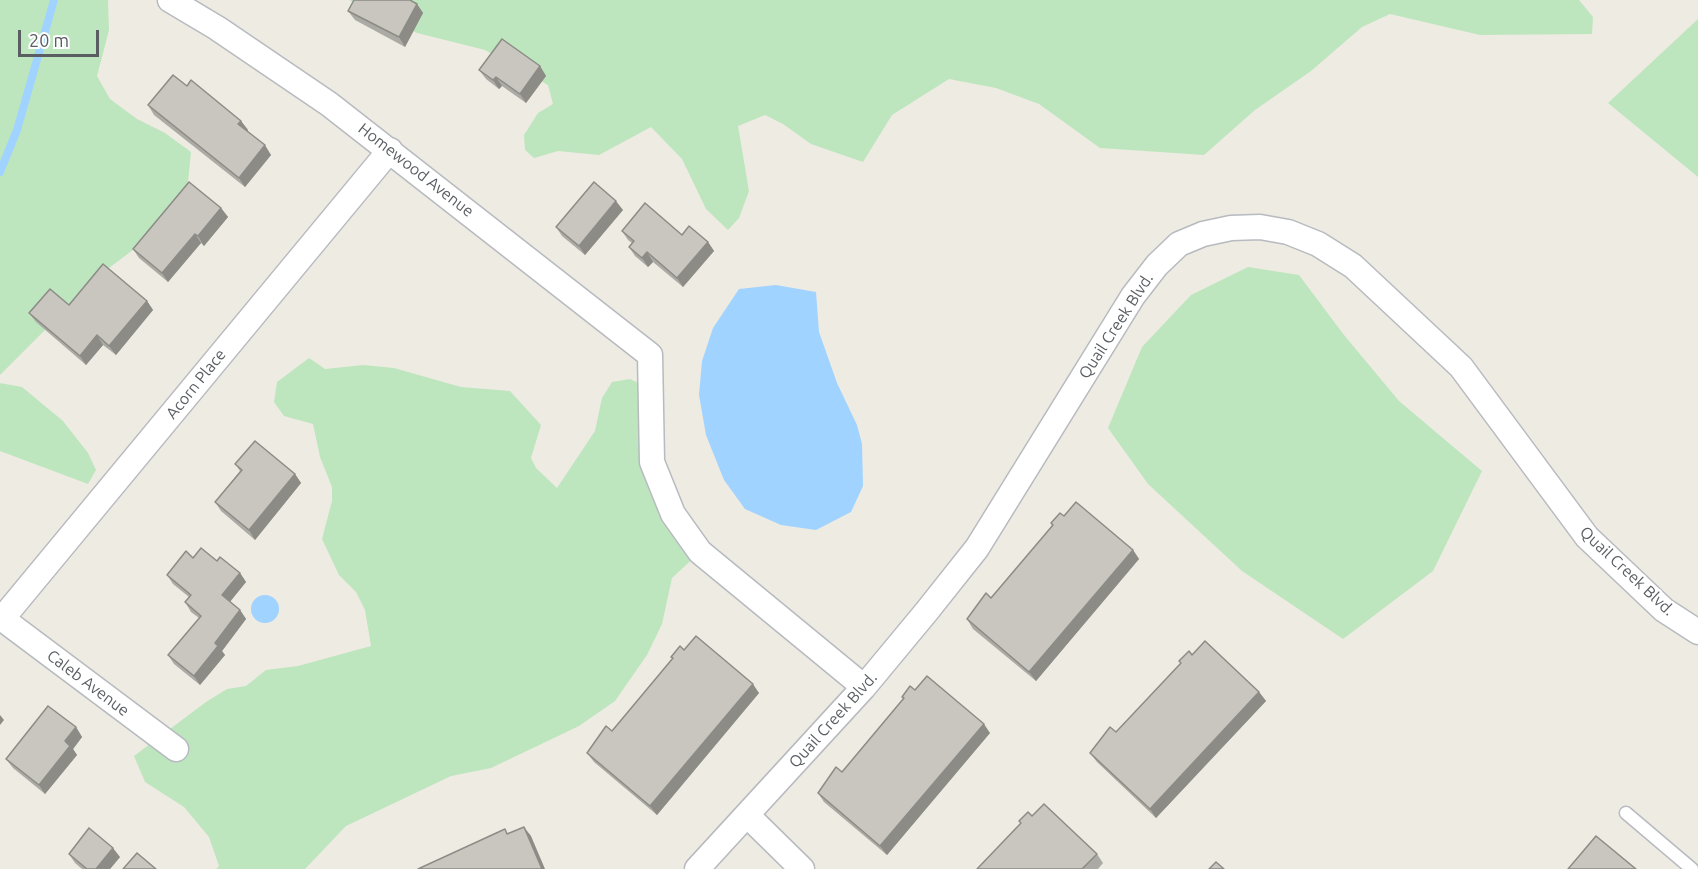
<!DOCTYPE html>
<html>
<head>
<meta charset="utf-8">
<style>
	body { margin:0 }
	#map { position:relative; width:1698px; height:869px; overflow:hidden; background:#eeebe2; font-family:Ubuntu,sans-serif }
	canvas { display:block }
	.scale { position:absolute; left:18px; top:30px; width:81px; height:27px; box-sizing:border-box; border:3px solid #5a5e63; border-top:0; padding-left:8px; font-size:18px; line-height:21px; white-space:nowrap; color:#5a5e63; -webkit-text-stroke:4px #fff; paint-order:stroke }
</style>
</head>
<body>
<div id="map">
<canvas width="1698" height="869"></canvas>
<div class="scale">20 m</div>
</div>
<script>
const c = document.querySelector('canvas').getContext('2d');
c.lineJoin = 'round';
function paint(path, color) {
  c.fillStyle = color;
  c.fill(path, 'evenodd');
}
function toPath(rows) {
  const path = new Path2D();
  for (const r of rows) {
    if (r.length === 3) {
      path.moveTo(r[0] + r[2], r[1]);
      path.arc(r[0], r[1], r[2], 0, 2 * Math.PI);
      continue;
    }
    path.moveTo(r[0], r[1]);
    for (let i = 2; i < r.length; i += 2) path.lineTo(r[i], r[i + 1]);
  }
  return path;
}
function strokePath(path, color, width, dash) {
  c.strokeStyle = color;
  c.lineWidth = width;
  c.lineCap = dash ? 'butt' : 'round';
  c.setLineDash(dash || []);
  c.stroke(path);
}
function write(font, color, halo, rows, align = 'center') {
  c.font = font + ' Ubuntu,sans-serif';
  c.lineWidth = 4.5;
  c.setLineDash([]);
  c.textBaseline = 'middle';
  c.strokeStyle = halo;
  c.fillStyle = color;
  for (const [text, x, y, turn = 0] of rows) {
    c.save();
    c.translate(x, y);
    c.rotate((+turn || 0) * Math.PI / 180);
    c.textAlign = isNaN(turn) ? turn : align;
    if (halo) c.strokeText(text, 0, 0);
    c.fillText(text, 0, 0);
    c.restore();
  }
}
paint(toPath([
	[0,0,108,0,109,30,97,76,110,99,137,119,165,133,191,152,187,192,158,231,101,274,0,375],
	[349,0,1579,0,1593,17,1592,34,1480,35,1390,14,1362,27,1311,71,1255,110,1204,155,1100,148,1039,104,996,88,949,79,892,115,863,162,811,144,783,124,765,115,738,126,749,191,739,218,728,230,706,209,682,159,651,127,599,155,558,151,534,158,525,150,524,135,538,113,553,104,548,85,485,50,417,33],
	[1698,19,1698,177,1608,103],
	[1248,267,1299,275,1344,335,1399,401,1482,471,1433,571,1343,639,1242,571,1148,484,1108,428,1142,347,1191,295],
	[309,358,325,369,363,365,394,368,461,387,510,391,541,425,531,458,536,468,557,488,595,431,602,398,612,382,630,379,651,389,652,462,700,552,672,578,662,624,647,655,615,701,579,726,491,768,451,776,346,826,305,869,216,869,219,866,209,837,184,807,145,782,134,756,206,702,227,689,246,686,266,670,298,666,371,646,365,610,356,592,339,575,322,539,332,501,332,487,320,457,313,424,284,416,274,402,277,382],
	[0,383,22,387,63,421,88,453,96,470,88,484,0,451]
]), '#bde6be');
paint(toPath([
	[776,285,816,292,819,332,837,383,857,425,862,444,863,486,851,512,816,530,781,525,745,509,724,480,706,435,699,395,702,361,713,328,739,289],
	[265,609,14]
]), '#a0d3ff');
strokePath(toPath([
	[0,172,17,130,54,0]
]), '#a0d3ff', 8);
const service = toPath([
	[1626,813,1692,869]
]);
const minor = toPath([
	[170,0,217,28,329,104,650,355,652,462,673,514,700,552,864,687],
	[0,617,176,749],
	[2,619,390,150],
	[747,815,802,869],
	[697,869,864,687,927,611,977,548,1133,296,1157,265,1179,244,1203,234,1231,228,1260,227,1288,232,1318,244,1353,266,1461,367,1587,537,1664,610,1698,632]
]);
strokePath(service, '#b7babf', 15);
strokePath(minor, '#b7babf', 27);
strokePath(service, '#fff', 12);
strokePath(minor, '#fff', 24);
paint(toPath([
	[417,4,423,13,405,47,355,20,348,11],
	[540,66,546,76,526,103,502,86,499,89,486,79,479,70],
	[187,86,241,121,248,130,247,131,271,155,245,187,154,115,148,105],
	[221,208,228,217,204,246,201,243,168,282,139,258,133,249],
	[623,210,585,255,562,236,556,227],
	[622,231,682,235,708,242,714,251,683,287,653,262,648,267,635,256,629,247,632,243,628,240],
	[147,301,153,310,116,355,103,345,86,365,36,322,29,313,69,305],
	[235,464,295,474,301,483,255,540,221,511,215,502,240,471],
	[1064,516,1133,550,1139,559,1036,681,973,629,967,619,991,598,1052,526,1051,523],
	[193,558,217,561,240,573,246,582,230,602,240,610,246,619,222,651,225,655,200,685,174,664,168,655,199,618,191,612,185,602,189,597,173,584,167,575],
	[684,650,759,693,657,815,594,762,587,753,612,731,673,659,671,657],
	[1192,655,1259,692,1266,701,1156,818,1097,762,1090,753,1116,732,1181,663,1179,661],
	[915,690,990,733,887,855,824,802,818,793,842,772,903,699,902,697],
	[76,727,82,737,73,749,77,755,45,794,13,768,6,759],
	[1032,816,1097,854,1103,863,1098,869,977,869,1021,824,1019,821],
	[69,854,120,857,110,869,82,869,75,863]
]), '#acaaa4');
paint(toPath([
	[417,4,423,13,405,47,399,37],
	[540,66,546,76,526,103,520,94],
	[496,77,502,86,499,89,493,80],
	[241,121,248,130,245,134,238,124],
	[265,145,271,155,245,187,239,178],
	[616,201,623,210,585,255,579,246],
	[221,208,228,217,204,246,198,236],
	[195,234,201,243,168,282,162,273],
	[708,242,714,251,683,287,677,278],
	[647,252,653,262,648,267,642,258],
	[147,301,153,310,116,355,109,346],
	[97,335,103,345,86,365,80,356],
	[295,474,301,483,255,540,249,530],
	[1133,550,1139,559,1036,681,1029,672],
	[240,573,246,582,228,604,222,595],
	[240,610,246,619,222,651,225,655,200,685,194,676,215,643],
	[753,684,759,693,657,815,650,806],
	[1259,692,1266,701,1156,818,1150,809],
	[0,715,4,720,0,725],
	[984,724,990,733,887,855,880,846],
	[76,727,82,737,73,749,77,755,45,794,39,785,65,741],
	[524,827,531,836,545,869,542,869],
	[113,848,120,857,110,869,96,869]
]), '#8c8b86');
const building = toPath([
	[354,0,410,0,417,4,399,37,348,11,354,0],
	[502,39,540,66,520,94,496,77,493,80,479,70,502,39],
	[173,75,187,86,191,80,241,121,238,124,265,145,239,178,148,105,173,75],
	[189,182,221,208,198,236,195,234,162,273,133,249,189,182],
	[594,182,616,201,579,246,556,227,594,182],
	[645,203,682,235,689,226,708,242,677,278,647,252,642,258,629,247,634,241,622,231,645,203],
	[103,264,147,301,109,346,97,335,80,356,29,313,50,289,69,305,103,264],
	[255,441,295,474,249,530,215,502,242,470,235,464,255,441],
	[1076,502,1133,550,1029,672,967,619,986,593,991,598,1053,525,1051,523,1060,513,1064,516,1076,502],
	[201,548,217,561,220,557,240,573,222,595,240,610,215,643,218,646,194,676,168,655,201,616,185,602,191,595,167,575,186,551,193,558,201,548],
	[696,636,753,684,650,806,587,753,606,726,612,731,673,658,671,657,680,646,684,650,696,636],
	[1205,641,1259,692,1150,809,1090,753,1110,727,1116,732,1181,663,1179,661,1189,651,1192,655,1205,641],
	[927,676,984,724,880,846,818,793,836,767,842,772,904,698,902,697,910,686,915,690,927,676],
	[48,706,76,727,65,741,70,746,39,785,6,759,48,706],
	[1044,804,1097,854,1082,869,977,869,1021,823,1019,821,1028,812,1032,816,1044,804],
	[524,827,542,869,418,869,505,829,507,834,524,827],
	[89,828,113,848,96,869,87,869,69,854,89,828],
	[1596,836,1636,869,1568,869,1596,836],
	[137,853,156,869,123,869,137,853],
	[1216,862,1224,869,1209,869,1216,862]
]);
paint(building, '#c8c6bf');
strokePath(building, '#8c8b86', 1.5);
write('16px', '#5a5e63', '#fff', [
	["Homewood Avenue",416,170,38],
	["Quail Creek Blvd.",1116,326,-57],
	["Acorn Place",196,384,-51],
	["Quail Creek Blvd.",1627,571,43],
	["Caleb Avenue",88,683,37],
	["Quail Creek Blvd.",833,720,-48]
]);
</script>
</body>
</html>
